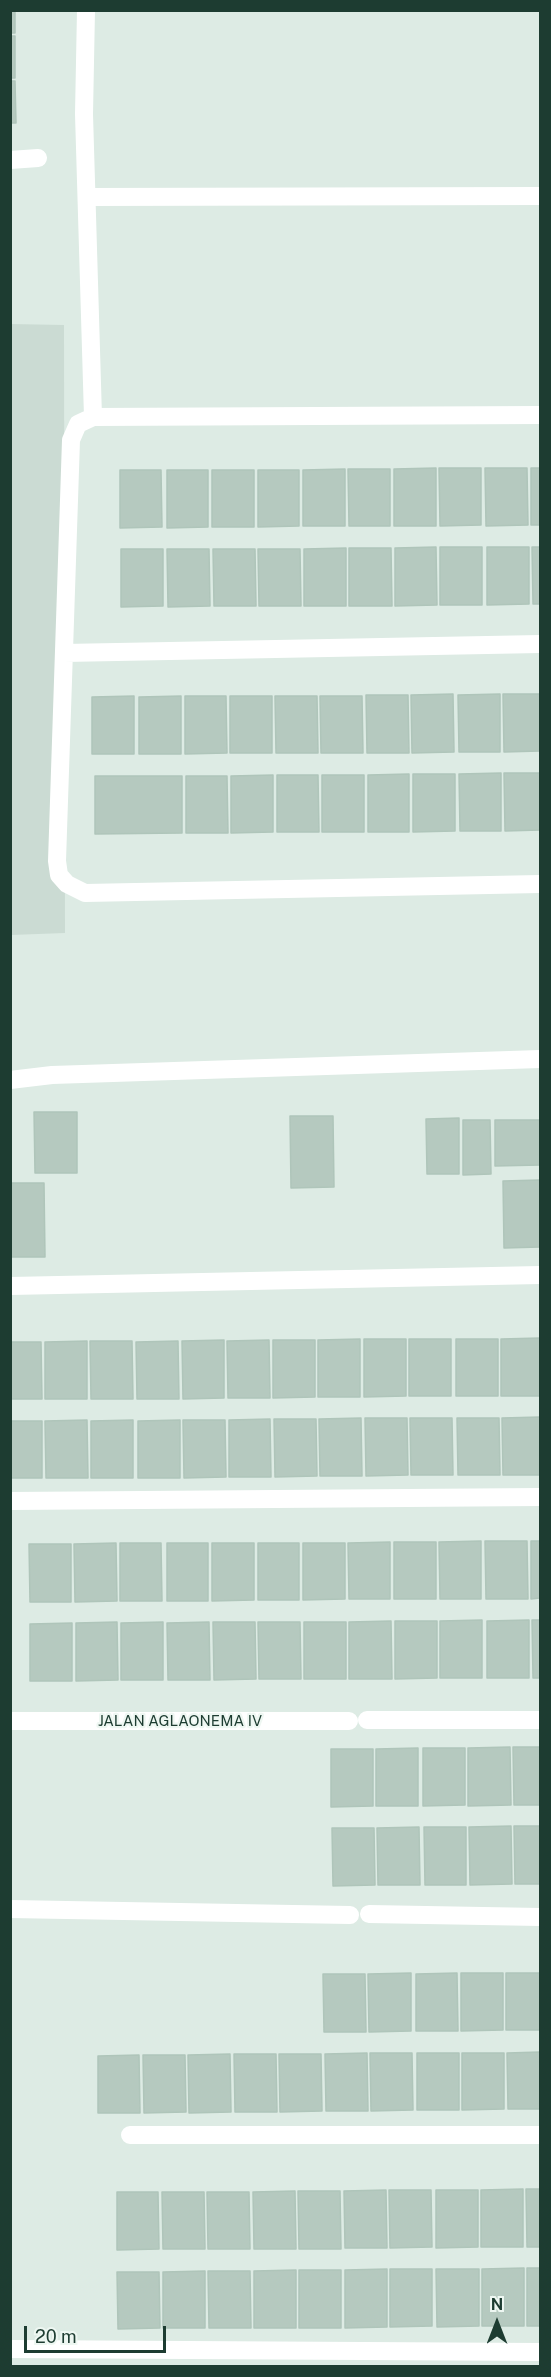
<!DOCTYPE html>
<html>
<head>
<meta charset="utf-8">
<style>
	body { margin:0 }
	#map { position:relative; width:551px; height:2377px; overflow:hidden; background:#ddebe4; font-family:"Public Sans",sans-serif }
	canvas { display:block }
	.frame { position:absolute; inset:0; border:12px solid #1d3c31; pointer-events:none }
	.north { position:absolute; left:467px; top:2293px; width:60px; height:60px; -webkit-text-stroke:4px #eef7f2; paint-order:stroke; rotate:0deg; font-size:16px; font-weight:700; line-height:24px; text-align:center; color:#1d3c31 }
	.north::after { content:''; display:block; margin:auto; width:21px; height:27px; background:#1d3c31; clip-path:polygon(50% 0,100% 100%,50% 72%,0 100%) }
	.scale { position:absolute; left:24px; top:2326px; width:142px; height:27px; box-sizing:border-box; border:3px solid #1d3c31; border-top:0; padding-left:8px; font-size:18px; line-height:21px; white-space:nowrap; color:#1d3c31; -webkit-text-stroke:4px #eef7f2; paint-order:stroke }
</style>
</head>
<body>
<div id="map">
<canvas width="551" height="2377"></canvas>
<div class="frame"></div>
<div class="north">N</div>
<div class="scale">20 m</div>
</div>
<script>
const c = document.querySelector('canvas').getContext('2d');
c.lineJoin = 'round';
function paint(path, color) {
  c.fillStyle = color;
  c.fill(path, 'evenodd');
}
function toPath(rows) {
  const path = new Path2D();
  for (const r of rows) {
    path.moveTo(r[0], r[1]);
    for (let i = 2; i < r.length; i += 2) path.lineTo(r[i], r[i + 1]);
  }
  return path;
}
function strokePath(path, color, width, dash) {
  c.strokeStyle = color;
  c.lineWidth = width;
  c.lineCap = dash ? 'butt' : 'round';
  c.setLineDash(dash || []);
  c.stroke(path);
}
function write(font, color, halo, rows, align = 'center') {
  c.font = font + ' "Public Sans",sans-serif';
  c.lineWidth = 4.5;
  c.setLineDash([]);
  c.textBaseline = 'middle';
  c.strokeStyle = halo;
  c.fillStyle = color;
  for (const [text, x, y, turn = 0] of rows) {
    c.save();
    c.translate(x, y);
    c.rotate((+turn || 0) * Math.PI / 180);
    c.textAlign = isNaN(turn) ? turn : align;
    if (halo) c.strokeText(text, 0, 0);
    c.fillText(text, 0, 0);
    c.restore();
  }
}
paint(toPath([
	[10,324,64,325,65,933,11,935]
]), '#cbdbd3');
const building = toPath([
	[10,10,15,10,15,33,10,33,10,10],
	[10,36,15,36,15,78,10,78,10,36],
	[10,81,15,81,16,123,10,123,10,81],
	[436,468,436,526,394,526,394,469,436,468],
	[439,468,481,468,481,525,440,526,439,468],
	[485,468,527,468,528,525,486,526,485,468],
	[531,468,540,468,540,525,531,525,531,468],
	[345,469,345,526,303,526,303,470,345,469],
	[348,469,390,469,390,526,349,526,348,469],
	[120,470,161,470,162,527,120,528,120,470],
	[167,470,208,470,208,527,167,528,167,470],
	[212,470,254,470,254,527,212,527,212,470],
	[258,470,299,470,299,526,258,527,258,470],
	[436,547,437,605,395,606,395,548,436,547],
	[440,547,482,547,482,605,440,605,440,547],
	[487,547,529,547,529,604,487,605,487,547],
	[532,547,540,547,540,604,533,604,532,547],
	[346,548,346,606,304,606,304,549,346,548],
	[349,548,391,548,392,606,349,606,349,548],
	[121,549,163,549,163,606,121,607,121,549],
	[167,549,209,549,210,606,168,607,167,549],
	[213,549,255,549,256,606,214,606,213,549],
	[258,549,300,549,301,606,259,606,258,549],
	[453,694,454,752,412,753,411,695,453,694],
	[500,694,500,752,459,752,458,695,500,694],
	[503,694,540,694,540,751,504,752,503,694],
	[366,695,408,695,409,753,367,753,366,695],
	[134,696,134,754,92,754,92,697,134,696],
	[181,696,181,754,139,754,139,697,181,696],
	[185,696,226,696,227,753,185,754,185,696],
	[230,696,272,696,272,753,230,753,230,696],
	[275,696,317,696,318,753,276,753,275,696],
	[320,696,362,696,363,753,321,753,320,696],
	[501,773,501,831,460,831,459,774,501,773],
	[504,773,540,773,540,830,505,831,504,773],
	[409,774,409,832,368,832,368,775,409,774],
	[413,774,455,774,455,831,413,832,413,774],
	[273,775,273,832,231,833,231,776,273,775],
	[277,775,318,775,319,832,277,832,277,775],
	[322,775,364,775,364,832,322,832,322,775],
	[95,776,182,776,182,833,95,834,95,776],
	[186,776,227,776,228,833,186,833,186,776],
	[34,1112,77,1112,77,1173,35,1173,34,1112],
	[290,1116,333,1116,334,1187,291,1188,290,1116],
	[459,1118,459,1174,427,1174,426,1119,459,1118],
	[463,1120,490,1120,491,1174,463,1175,463,1120],
	[495,1120,540,1120,540,1165,495,1166,495,1120],
	[540,1180,540,1247,504,1248,503,1181,540,1180],
	[10,1183,44,1183,45,1257,10,1257,10,1183],
	[540,1338,540,1396,501,1396,501,1339,540,1338],
	[360,1339,360,1397,318,1397,318,1340,360,1339],
	[364,1339,406,1339,406,1396,364,1397,364,1339],
	[409,1339,451,1339,451,1396,409,1396,409,1339],
	[456,1339,498,1339,498,1396,456,1396,456,1339],
	[224,1340,224,1398,183,1399,182,1341,224,1340],
	[269,1340,270,1398,228,1398,227,1341,269,1340],
	[273,1340,315,1340,315,1397,273,1398,273,1340],
	[87,1341,87,1399,45,1399,45,1342,87,1341],
	[90,1341,132,1341,133,1399,91,1399,90,1341],
	[178,1341,179,1399,137,1399,136,1342,178,1341],
	[10,1342,41,1342,42,1399,10,1399,10,1342],
	[540,1417,540,1475,503,1475,502,1418,540,1417],
	[361,1418,362,1476,320,1476,319,1419,361,1418],
	[365,1418,407,1418,408,1475,366,1476,365,1418],
	[410,1418,452,1418,453,1475,411,1475,410,1418],
	[457,1418,499,1418,500,1475,458,1475,457,1418],
	[270,1419,271,1477,229,1477,229,1420,270,1419],
	[274,1419,316,1419,317,1476,275,1477,274,1419],
	[87,1420,88,1478,46,1478,45,1421,87,1420],
	[133,1420,133,1478,91,1478,91,1421,133,1420],
	[180,1420,180,1478,138,1478,138,1421,180,1420],
	[183,1420,225,1420,226,1477,184,1478,183,1420],
	[10,1421,42,1421,42,1478,10,1478,10,1421],
	[481,1541,481,1599,440,1599,439,1542,481,1541],
	[485,1541,527,1541,528,1599,486,1599,485,1541],
	[531,1541,540,1541,540,1598,531,1599,531,1541],
	[390,1542,390,1599,349,1599,348,1543,390,1542],
	[394,1542,436,1542,436,1599,394,1599,394,1542],
	[116,1543,117,1601,75,1602,74,1544,116,1543],
	[120,1543,161,1543,162,1601,120,1601,120,1543],
	[167,1543,208,1543,208,1601,167,1601,167,1543],
	[212,1543,254,1543,254,1600,212,1601,212,1543],
	[258,1543,299,1543,299,1600,258,1600,258,1543],
	[303,1543,345,1543,345,1599,303,1600,303,1543],
	[29,1544,71,1544,71,1602,30,1602,29,1544],
	[482,1620,482,1678,440,1678,440,1621,482,1620],
	[529,1620,529,1678,487,1678,487,1621,529,1620],
	[532,1620,540,1620,540,1678,533,1678,532,1620],
	[391,1621,392,1679,349,1679,349,1622,391,1621],
	[395,1621,437,1621,437,1678,395,1679,395,1621],
	[117,1622,118,1680,76,1681,76,1623,117,1622],
	[163,1622,163,1680,121,1680,121,1623,163,1622],
	[209,1622,210,1680,168,1680,167,1623,209,1622],
	[213,1622,255,1622,256,1679,214,1680,213,1622],
	[258,1622,300,1622,301,1679,259,1679,258,1622],
	[304,1622,346,1622,346,1679,304,1679,304,1622],
	[72,1623,72,1681,30,1681,30,1624,72,1623],
	[510,1747,511,1805,468,1806,468,1748,510,1747],
	[513,1747,540,1747,540,1805,514,1805,513,1747],
	[418,1748,418,1806,376,1806,376,1749,418,1748],
	[423,1748,465,1748,465,1805,423,1806,423,1748],
	[331,1749,373,1749,373,1806,331,1807,331,1749],
	[511,1826,512,1884,470,1885,469,1827,511,1826],
	[514,1826,540,1826,540,1884,515,1884,514,1826],
	[419,1827,420,1885,378,1885,377,1828,419,1827],
	[424,1827,466,1827,466,1885,425,1885,424,1827],
	[332,1828,374,1828,375,1885,333,1886,332,1828],
	[411,1973,411,2031,369,2032,368,1974,411,1973],
	[457,1973,458,2031,416,2031,416,1974,457,1973],
	[461,1973,503,1973,503,2030,461,2031,461,1973],
	[506,1973,540,1973,540,2030,506,2030,506,1973],
	[323,1974,365,1974,366,2032,324,2032,323,1974],
	[540,2052,540,2109,508,2109,507,2053,540,2052],
	[367,2053,368,2111,326,2111,325,2054,367,2053],
	[370,2053,412,2053,413,2110,371,2111,370,2053],
	[417,2053,459,2053,459,2110,417,2110,417,2053],
	[462,2053,504,2053,504,2109,462,2110,462,2053],
	[230,2054,231,2112,189,2113,188,2055,230,2054],
	[234,2054,276,2054,277,2112,235,2112,234,2054],
	[279,2054,321,2054,322,2111,280,2112,279,2054],
	[139,2055,140,2113,98,2113,98,2056,139,2055],
	[143,2055,185,2055,186,2112,144,2113,143,2055],
	[523,2189,523,2247,481,2247,481,2190,523,2189],
	[526,2189,540,2189,540,2247,527,2247,526,2189],
	[386,2190,387,2248,345,2248,344,2191,386,2190],
	[389,2190,431,2190,432,2247,390,2248,389,2190],
	[436,2190,478,2190,478,2247,436,2248,436,2190],
	[295,2191,296,2249,254,2249,253,2192,295,2191],
	[298,2191,340,2191,341,2249,299,2249,298,2191],
	[117,2192,158,2192,159,2249,117,2250,117,2192],
	[162,2192,204,2192,205,2249,163,2249,162,2192],
	[207,2192,249,2192,250,2249,208,2249,207,2192],
	[524,2268,524,2326,482,2326,482,2269,524,2268],
	[527,2268,540,2268,540,2326,527,2326,527,2268],
	[387,2269,387,2327,345,2328,345,2270,387,2269],
	[390,2269,432,2269,432,2326,390,2327,390,2269],
	[436,2269,479,2269,479,2326,437,2327,436,2269],
	[296,2270,296,2328,254,2328,254,2271,296,2270],
	[299,2270,341,2270,341,2328,299,2328,299,2270],
	[205,2271,205,2328,163,2328,163,2272,205,2271],
	[208,2271,250,2271,251,2328,209,2328,208,2271],
	[117,2272,159,2272,160,2328,118,2329,117,2272]
]);
paint(building, '#b5c9bf');
strokePath(building, '#afc5ba', 1.5);
strokePath(toPath([
	[86,10,84,114,93,417],
	[10,160,38,158],
	[87,197,540,196],
	[540,415,93,417,78,424,71,440,57,861,59,875,67,884,85,893,540,884],
	[64,653,540,644],
	[10,1080,52,1075,540,1059],
	[10,1286,540,1275],
	[10,1501,540,1497],
	[367,1720,540,1720],
	[10,1721,349,1721],
	[10,1909,350,1915],
	[369,1914,540,1917],
	[130,2135,540,2135],
	[10,2349,540,2352]
]), '#fff', 18);
write('15px', '#1d3c31', '#eef7f2', [
	["JALAN AGLAONEMA IV",180,1721]
]);
</script>
</body>
</html>
